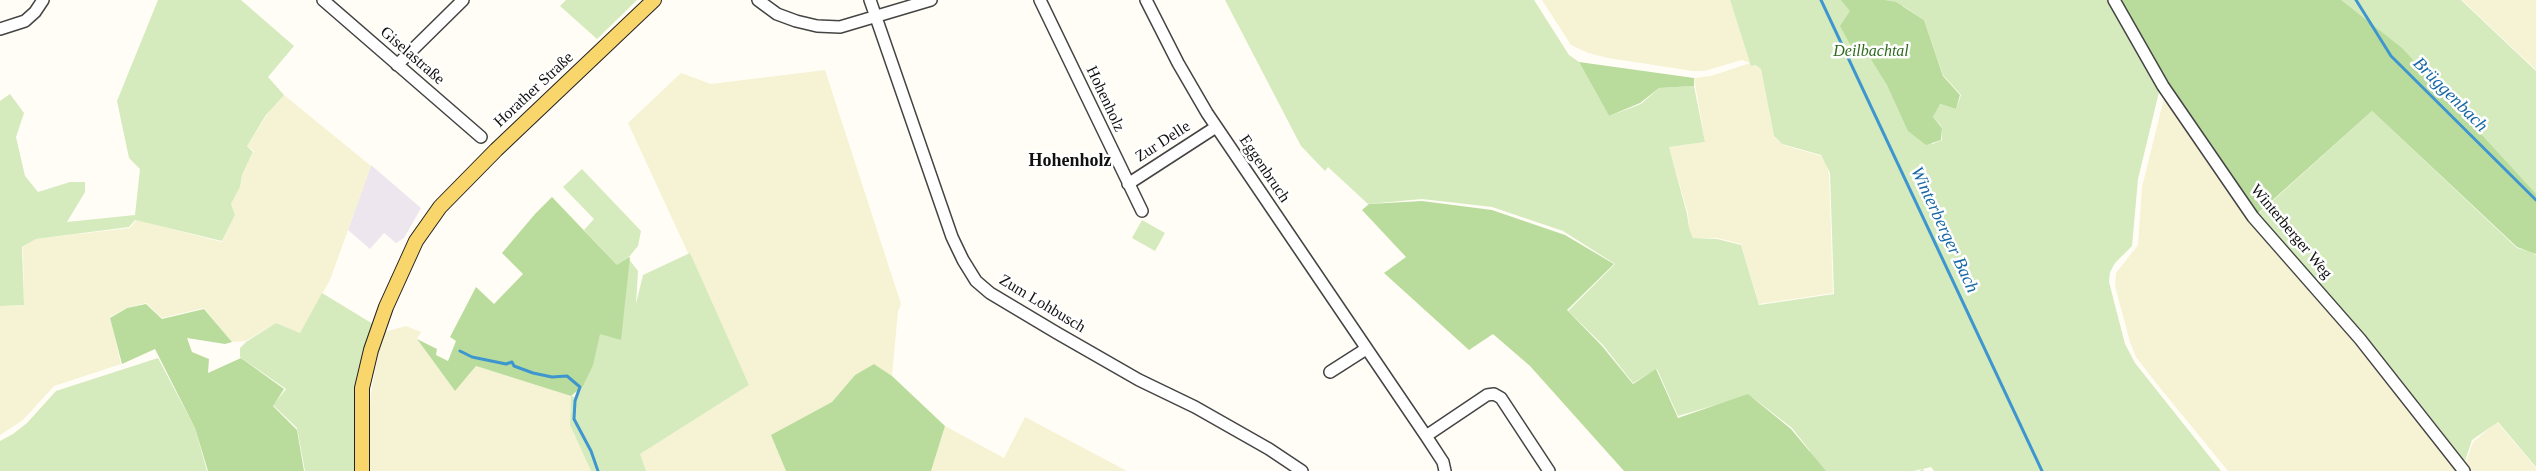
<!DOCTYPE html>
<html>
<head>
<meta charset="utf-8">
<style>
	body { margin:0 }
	canvas { display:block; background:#fffdf5 }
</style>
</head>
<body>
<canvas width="2536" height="471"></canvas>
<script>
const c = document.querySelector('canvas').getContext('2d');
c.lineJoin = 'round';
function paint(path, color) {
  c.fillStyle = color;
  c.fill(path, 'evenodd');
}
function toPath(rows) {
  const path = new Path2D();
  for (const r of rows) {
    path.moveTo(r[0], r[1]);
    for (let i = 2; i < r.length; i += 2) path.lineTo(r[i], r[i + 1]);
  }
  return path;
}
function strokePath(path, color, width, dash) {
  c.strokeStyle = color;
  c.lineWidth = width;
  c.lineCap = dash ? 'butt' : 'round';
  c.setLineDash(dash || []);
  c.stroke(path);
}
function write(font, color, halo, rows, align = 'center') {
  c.font = font + ' Georgia,serif';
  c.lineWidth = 5;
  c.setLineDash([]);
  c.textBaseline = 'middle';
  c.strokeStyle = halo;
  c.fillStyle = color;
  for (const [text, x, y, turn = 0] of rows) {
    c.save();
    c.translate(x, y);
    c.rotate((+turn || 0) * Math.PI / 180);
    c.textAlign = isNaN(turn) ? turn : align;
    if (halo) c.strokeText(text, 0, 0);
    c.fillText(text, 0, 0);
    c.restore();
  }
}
paint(toPath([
	[371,165,421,208,404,238,396,243,384,233,370,249,348,230]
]), '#eee6ef');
paint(toPath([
	[1542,0,1730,0,1750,63,1742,60,1704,71,1693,71,1608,58,1588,53,1571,45],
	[2462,0,2536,0,2536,70],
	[1750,63,1761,69,1774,137,1783,145,1821,156,1826,163,1829,175,1833,293,1759,304,1741,244,1717,238,1693,238,1689,228,1688,214,1669,147,1705,142,1694,78,1711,76],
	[825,70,901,304,898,311,892,376,874,364,855,375,832,402,772,435,786,471,644,471,633,458,749,385,628,123,681,73,711,84],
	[2165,94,2250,219,2357,341,2460,471,2228,471,2156,383,2136,357,2130,342,2115,286,2116,273,2138,245,2142,187],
	[284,95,371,166,330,280,300,333,276,323,246,341,232,342,204,308,162,318,146,303,126,308,110,317,121,364,54,386,23,420,0,435,0,306,24,305,23,247,36,239,130,228,136,220,222,242,235,215,231,204,240,187,242,175,254,151,247,146,274,104],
	[406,326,421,332,417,339,455,391,476,366,571,396,570,425,591,471,370,471,368,436,371,393,378,352,384,332],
	[1025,417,1127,471,931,471,945,426,1004,458],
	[2497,422,2536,468,2536,471,2468,471,2464,467,2473,442]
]), '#f6f3d4');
paint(toPath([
	[158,0,241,0,294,46,268,77,284,95,266,115,247,146,253,152,242,175,240,187,231,204,235,215,222,241,135,220,129,227,36,239,22,247,24,305,0,306,0,101,10,94,24,113,16,137,25,176,38,192,70,182,85,182,85,192,67,222,135,215,140,169,129,158,117,101],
	[566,0,637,0,597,39,560,6],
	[1225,0,1534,0,1569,55,1579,62,1609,116,1641,104,1659,88,1694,86,1705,142,1669,147,1687,214,1689,228,1693,238,1717,239,1741,245,1759,305,1834,294,1830,173,1821,155,1782,144,1774,136,1761,69,1755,65,1751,66,1730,0,2108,0,2160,88,2138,179,2132,246,2115,263,2110,272,2109,282,2125,344,2135,363,2221,471,1934,471,1931,467,1923,469,1924,471,1919,471,1922,469,1914,471,1643,471,1750,395,1678,416,1657,369,1633,383,1603,345,1568,311,1615,264,1563,231,1492,207,1422,199,1368,204,1328,167,1325,171,1301,146],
	[1903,6,1924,20,1943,75,1961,95,1956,109,1939,104,1933,117,1942,127,1942,140,1932,144,1916,110],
	[1752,397,1792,428,1810,451,1792,458],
	[2289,0,2461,0,2536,71,2536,253],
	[2372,111,2517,248,2532,252,2536,255,2536,467,2498,422,2472,440,2463,467,2257,215],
	[582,169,641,231,638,246,628,258,638,271,636,304,643,275,690,253,749,385,640,454,646,471,591,471,570,425,571,396,575,397,616,264,584,230,594,219,563,187],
	[1142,220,1165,233,1155,251,1132,238],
	[322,293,373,324,366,349,358,471,305,471,297,428,273,405,286,389,240,357,240,348,246,342,276,323,300,333],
	[158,358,195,428,207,471,0,471,0,441,13,434,27,423,56,391]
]), '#d5ebbd');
paint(toPath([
	[1841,0,1884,0,1896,2,1924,20,1943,76,1960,95,1956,109,1940,104,1933,117,1942,128,1941,140,1926,145,1908,131,1887,85,1869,56,1850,44,1840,26,1850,11],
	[2119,0,2341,0,2402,48,2536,194,2536,254,2517,247,2372,111,2256,215,2164,79],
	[1579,62,1694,78,1694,86,1659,88,1640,103,1609,116],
	[552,197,617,265,630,257,621,340,600,334,593,365,583,386,571,396,476,366,455,391,417,339,437,349,436,355,448,361,456,341,450,337,476,287,494,304,523,274,502,253,535,214],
	[1422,201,1492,210,1565,235,1614,264,1567,310,1602,346,1633,384,1656,369,1678,418,1748,394,1791,429,1826,471,1624,471,1530,366,1493,334,1469,350,1384,273,1406,257,1362,210,1369,204],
	[146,304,162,319,204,309,232,342,225,344,187,338,192,352,209,359,208,373,241,358,284,389,273,406,297,430,304,471,208,471,195,428,155,349,122,364,110,318,127,308],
	[874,364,892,376,945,426,931,471,786,471,771,435,832,402,855,375]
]), '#b9dc9c');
strokePath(toPath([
	[1821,0,2042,471],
	[2356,0,2391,56,2536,200],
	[460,351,472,357,506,364,512,362,514,366,533,373,552,377,567,376,580,387,575,401,574,419,591,451,598,471]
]), '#3f96cf', 3);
const minor = toPath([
	[323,0,481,137],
	[758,0,777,14,796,21,817,26,840,27,931,0],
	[870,0,952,237,963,260,976,281,990,293,1057,333,1139,380,1195,407,1269,449,1302,471],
	[1040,0,1142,211],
	[1146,0,1178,63,1207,113,1426,436,1443,462,1445,471],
	[2114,0,2163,86,2253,217,2360,339,2464,471],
	[0,29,25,21,35,12,43,0],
	[397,65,463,0],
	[1128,184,1216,127],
	[1330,372,1366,349],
	[1426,436,1487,395,1494,394,1501,398,1549,471]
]);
const major = toPath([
	[362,471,362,388,371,350,386,307,416,241,440,207,496,150,654,0]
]);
strokePath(minor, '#444', 14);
strokePath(major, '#222', 16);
strokePath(minor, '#fff', 11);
strokePath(major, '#f9d66b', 14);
write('italic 16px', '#2f6b1f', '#fff', [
	["Deilbachtal",1871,52]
]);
write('16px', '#111', '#fff', [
	["Giselastraße",412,56,41],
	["Horather Straße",534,90,-43],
	["Hohenholz",1105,99,65],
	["Zur Delle",1163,142,-33],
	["Eggenbruch",1264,169,56],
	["Winterberger Weg",2291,232,50],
	["Zum Lohbusch",1042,304,31]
]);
write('italic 18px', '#1768a6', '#fff', [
	["Brüggenbach",2450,95,45],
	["Winterberger Bach",1944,230,65]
]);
write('bold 18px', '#111', '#fff', [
	["Hohenholz",1070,161]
]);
</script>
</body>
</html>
